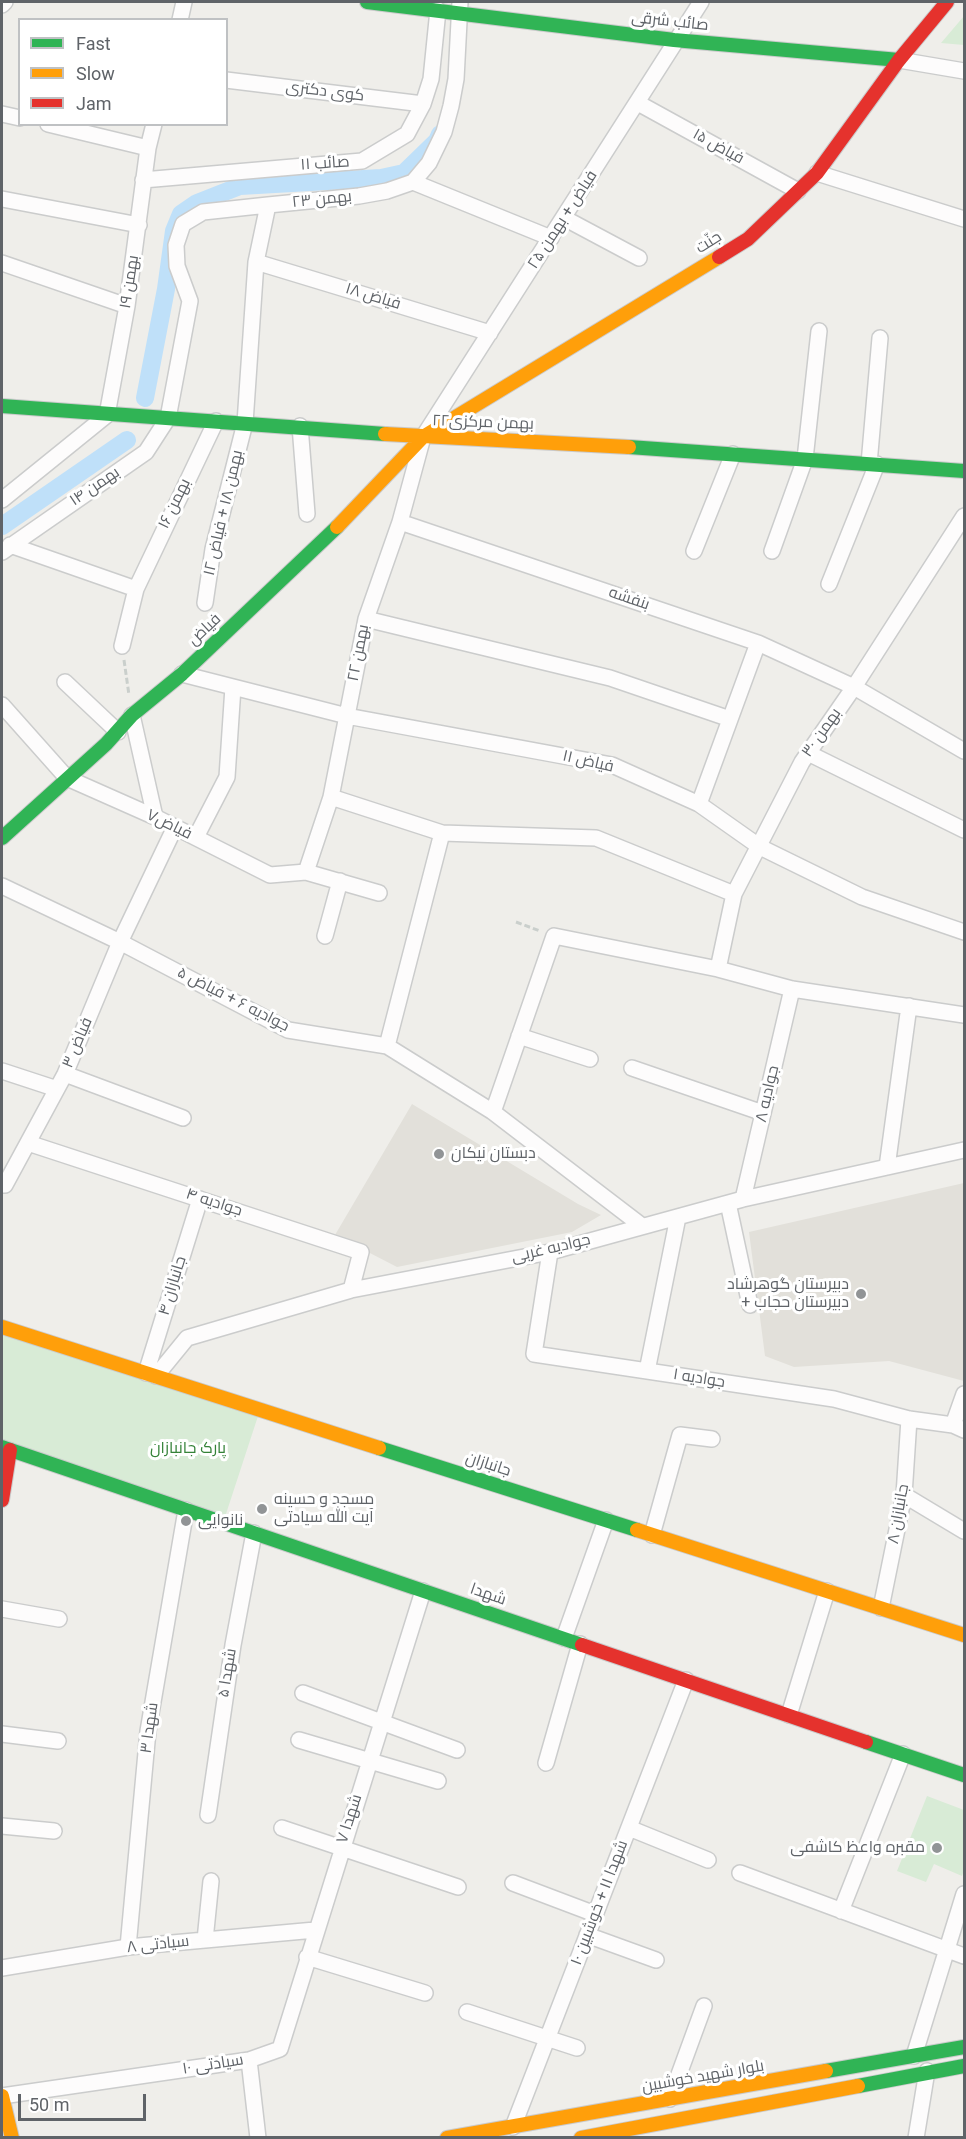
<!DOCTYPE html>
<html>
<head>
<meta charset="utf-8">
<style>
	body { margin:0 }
	#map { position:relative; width:966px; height:2139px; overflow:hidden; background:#efeeea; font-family:Roboto,sans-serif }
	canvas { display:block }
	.frame { position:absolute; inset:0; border:3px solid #5f6368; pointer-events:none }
	.legend { position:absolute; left:18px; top:18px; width:210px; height:108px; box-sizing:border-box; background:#fff; border:2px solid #bfc1c3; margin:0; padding:8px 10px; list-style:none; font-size:18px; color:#5f6368 }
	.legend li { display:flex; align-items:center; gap:12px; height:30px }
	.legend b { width:30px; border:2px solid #bfc1c3 }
	.scale { position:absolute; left:18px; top:2094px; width:128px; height:27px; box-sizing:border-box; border:3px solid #5f6368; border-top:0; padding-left:8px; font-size:18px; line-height:21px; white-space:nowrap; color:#5f6368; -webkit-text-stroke:4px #fff; paint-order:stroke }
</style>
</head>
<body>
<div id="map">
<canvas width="966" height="2139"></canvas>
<div class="frame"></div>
<ul class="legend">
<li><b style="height:8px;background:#30b455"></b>Fast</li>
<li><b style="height:8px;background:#ff9f0a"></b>Slow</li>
<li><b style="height:8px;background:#e5322d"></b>Jam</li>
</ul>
<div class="scale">50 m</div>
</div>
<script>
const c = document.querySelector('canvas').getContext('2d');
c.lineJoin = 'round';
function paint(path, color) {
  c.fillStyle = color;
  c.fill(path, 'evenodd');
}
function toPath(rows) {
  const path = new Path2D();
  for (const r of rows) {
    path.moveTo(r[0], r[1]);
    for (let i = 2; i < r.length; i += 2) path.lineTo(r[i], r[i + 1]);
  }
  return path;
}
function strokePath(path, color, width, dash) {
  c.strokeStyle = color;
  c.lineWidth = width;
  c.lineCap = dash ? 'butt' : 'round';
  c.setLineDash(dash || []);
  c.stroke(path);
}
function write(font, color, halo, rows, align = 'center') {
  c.font = font + ' Roboto,Cairo,sans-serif';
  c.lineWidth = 6;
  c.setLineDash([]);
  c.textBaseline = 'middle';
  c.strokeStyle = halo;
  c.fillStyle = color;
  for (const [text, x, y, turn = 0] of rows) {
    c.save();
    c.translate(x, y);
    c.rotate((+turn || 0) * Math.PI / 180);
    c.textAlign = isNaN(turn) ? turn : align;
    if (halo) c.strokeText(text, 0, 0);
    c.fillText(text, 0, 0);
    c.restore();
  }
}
paint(toPath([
	[412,1104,578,1204,601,1215,572,1232,397,1267,335,1235],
	[964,1183,964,1381,889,1361,794,1367,765,1356,749,1232]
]), '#e2e0da');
paint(toPath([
	[964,16,964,45,941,43],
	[2,1335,259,1413,224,1520,2,1441],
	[927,1796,964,1810,964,1870,962,1876,934,1864,926,1882,897,1871]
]), '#d8ebd6');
strokePath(toPath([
	[145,398,166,289,174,231,181,214,197,203,240,186,381,178,404,173,437,141,440,134],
	[2,526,127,440]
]), '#bfe0f9', 18);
const street = toPath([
	[2,5,5,2],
	[180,20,184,2],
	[899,60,964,71],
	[226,80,423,104],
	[638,103,798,191],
	[2,114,20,118],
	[48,124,148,148],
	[817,173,964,219],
	[143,180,362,161,407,134,423,104,431,79,438,10],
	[413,182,551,238],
	[2,199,139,225],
	[564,218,639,258],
	[256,262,490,333],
	[2,263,127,306],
	[300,426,307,514],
	[869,464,880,338],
	[2,500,107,415,127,306,148,148,154,124],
	[400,522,758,643,854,687,964,751],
	[10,545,136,589],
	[694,551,733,454],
	[772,551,805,459,819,331],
	[2,552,146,452,168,418,190,301,177,266,176,245,183,224,203,212,268,205],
	[829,584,877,464],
	[205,603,213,549,245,423,256,262,268,205,359,196,387,191,413,182,429,163,444,132,451,106,456,79,460,2],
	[366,619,610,678,730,719],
	[122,646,136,589,216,421],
	[182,674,347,716,612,765,699,804,760,847,862,897,964,932],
	[65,682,118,732],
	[2,705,67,778,155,817,270,875,306,872,379,893],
	[132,715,155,817],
	[808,753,964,830],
	[331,797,442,833,596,838,734,894],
	[699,804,758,643],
	[196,837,227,777,233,687],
	[306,872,331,797,366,619,400,522,423,437,701,2],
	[2,886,120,942,288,1030,387,1046,493,1112,642,1226],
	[325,936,340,881],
	[718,969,734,894,802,762,854,687,964,516],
	[519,1036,590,1059],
	[387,1046,442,833],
	[632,1068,763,1113],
	[2,1071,57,1089],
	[65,1074,183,1118],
	[493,1112,554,936,718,969,792,989,964,1015],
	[28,1143,361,1252,351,1290],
	[887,1167,909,1006],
	[2,1185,5,1185,65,1074,120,942,175,827],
	[743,1199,792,989],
	[728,1203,750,1305],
	[550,1252,534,1354,834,1399,909,1419,953,1425,964,1430],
	[647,1371,678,1217],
	[146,1373,200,1199],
	[156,1376,187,1338,351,1290,550,1252,743,1199,964,1150],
	[953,1425,964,1394],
	[904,1495,964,1531],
	[652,1535,680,1435,712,1439],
	[881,1608,904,1495,909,1419],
	[2,1609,59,1619],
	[564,1638,606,1520],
	[303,1693,457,1750],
	[789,1715,827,1591],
	[2,1734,58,1741],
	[299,1740,438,1781],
	[546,1763,580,1644],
	[208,1815,233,1645,254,1533],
	[2,1826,54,1831],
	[282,1828,458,1887],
	[629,1828,708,1860],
	[740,1873,964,1956],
	[513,1883,595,1914],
	[841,1911,903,1754],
	[587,1935,656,1960],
	[205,1940,211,1881],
	[128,1947,148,1731,186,1510],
	[307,1957,425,1993],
	[2,1968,128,1947,315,1930],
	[467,2012,577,2048],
	[914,2056,964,1894],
	[249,2060,258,2138],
	[2,2096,249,2060,280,2049,423,1591],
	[670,2099,704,2006],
	[513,2127,686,1680],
	[916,2138,927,2071]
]);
const fast = toPath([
	[367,2,674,40,899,60],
	[2,406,385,434],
	[629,447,964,471],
	[2,838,106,744,132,715,182,674,337,527],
	[2,1447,582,1645],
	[379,1448,637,1530],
	[866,1742,964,1775],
	[826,2071,964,2047],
	[858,2086,964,2066]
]);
const slow = toPath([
	[385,434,629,447],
	[337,527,423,437,719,257],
	[2,1327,379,1448],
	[637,1530,964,1635],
	[2,2096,12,2138],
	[447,2138,826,2071],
	[581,2138,858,2086]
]);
const jam = toPath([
	[719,257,748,239,817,173,899,60,947,2],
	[2,1500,10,1450],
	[582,1645,866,1742]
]);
strokePath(street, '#cbcccc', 18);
strokePath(fast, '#cacacb', 16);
strokePath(slow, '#cacacb', 16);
strokePath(jam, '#cacacb', 16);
strokePath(toPath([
	[124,660,129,695],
	[516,922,540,931]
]), '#cacfcc', 3, [6, 3]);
strokePath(street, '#fdfcfc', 15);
strokePath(fast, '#30b455', 14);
strokePath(slow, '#ff9f0a', 14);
strokePath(jam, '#e5322d', 14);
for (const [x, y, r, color] of [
	[439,1154,6,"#919496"],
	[861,1294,6,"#919496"],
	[262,1509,6,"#919496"],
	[186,1521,6,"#919496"],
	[937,1848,6,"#919496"]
]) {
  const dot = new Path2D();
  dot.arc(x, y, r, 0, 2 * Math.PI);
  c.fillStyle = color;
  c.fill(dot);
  strokePath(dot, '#fff', 2);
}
write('16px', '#5f6368', '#fff', [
	["صائب شرقی",670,22,6],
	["کوی دکتری",325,92,7],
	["فیاض ۱۵",718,147,29],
	["صائب ۱۱",325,164,-4],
	["بهمن ۲۳",322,200,-6],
	["فیاض + بهمن ۲۵",563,220,-57],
	["جنّت",709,243,-32],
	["بهمن ۱۹",130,282,-81],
	["فیاض ۱۸",373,297,17],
	["۲۲بهمن مرکزی",483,423,2],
	["بهمن ۱۴",95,487,-34],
	["بهمن ۱۶",175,504,-64],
	["بهمن ۱۸ + فیاض ۱۲",224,513,-77],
	["بنفشه",629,599,19],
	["فیاض",205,630,-43],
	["بهمن ۲۲",359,653,-79],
	["بهمن ۳۰",822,733,-55],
	["فیاض ۱۱",588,762,13],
	["فیاض۷",169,825,26],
	["جوادیه ۶ + فیاض ۵",233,1000,27],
	["فیاض ۳",78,1043,-67],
	["جوادیه ۸",768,1094,-77],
	["جوادیه ۴",214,1203,18],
	["جوادیه غربی",551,1249,-13],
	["جانبازان ۴",173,1286,-73],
	["جوادیه ۱",699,1379,9],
	["جانبازان",488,1465,18],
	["جانبازان ۸",899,1514,-80],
	["شهدا",488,1595,19],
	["شهدا ۵",228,1673,-81],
	["شهدا ۳",150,1728,-82],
	["شهدا ۷",350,1819,-72],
	["شهدا ۱۱ + خوشبین ۱۰",600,1903,-69],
	["سیادتی ۸",158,1945,-6],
	["سیادتی ۱۰",213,2065,-9],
	["بلوار شهید خوشبین",703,2077,-10]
]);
write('16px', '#5f6368', '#fff', [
	["دبستان نیکان",451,1154],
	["دبیرستان گوهرشاد",849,1285,"right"],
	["+ دبیرستان حجاب",849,1303,"right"],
	["مسجد و حسینه",274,1500],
	["آیت الله سیادتی",274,1518],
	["نانوایی",198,1521],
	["مقبره واعظ کاشفی",925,1848,"right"]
], 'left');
write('16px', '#348238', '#fff', [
	["پارک جانبازان",188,1449]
]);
</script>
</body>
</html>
